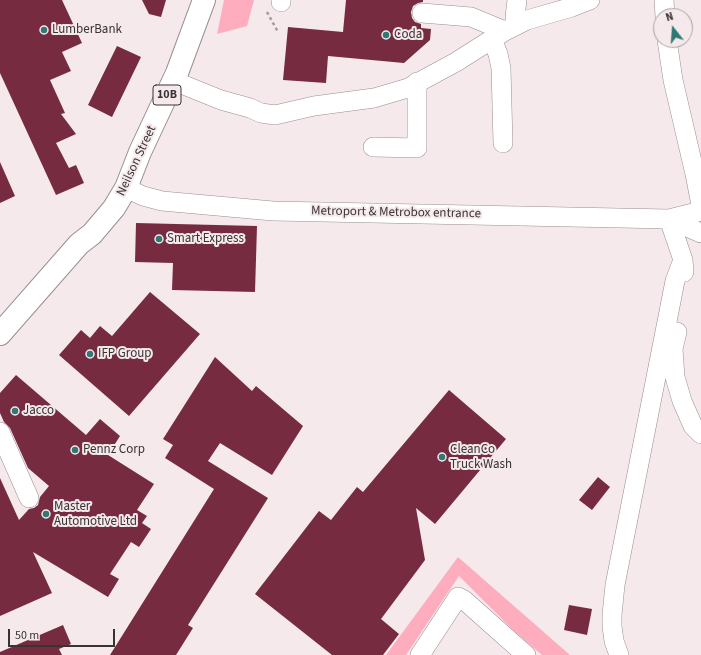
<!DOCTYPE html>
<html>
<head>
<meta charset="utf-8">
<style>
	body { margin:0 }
	#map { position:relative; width:701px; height:655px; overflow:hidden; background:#f5e9eb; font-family:"Source Sans 3",sans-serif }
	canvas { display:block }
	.north { position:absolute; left:653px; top:8px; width:40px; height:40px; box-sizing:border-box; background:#f5e9eb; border:1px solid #a9a0a2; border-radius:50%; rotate:343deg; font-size:11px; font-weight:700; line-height:16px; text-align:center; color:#383334 }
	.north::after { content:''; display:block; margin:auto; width:14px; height:18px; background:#2f7874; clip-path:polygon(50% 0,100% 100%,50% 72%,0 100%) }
	.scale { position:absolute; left:8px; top:629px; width:107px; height:18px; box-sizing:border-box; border:2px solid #383334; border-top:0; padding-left:5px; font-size:12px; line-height:14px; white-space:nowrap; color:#383334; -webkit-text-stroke:3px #f5e9eb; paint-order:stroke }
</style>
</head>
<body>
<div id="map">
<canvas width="701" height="655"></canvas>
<div class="north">N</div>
<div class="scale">50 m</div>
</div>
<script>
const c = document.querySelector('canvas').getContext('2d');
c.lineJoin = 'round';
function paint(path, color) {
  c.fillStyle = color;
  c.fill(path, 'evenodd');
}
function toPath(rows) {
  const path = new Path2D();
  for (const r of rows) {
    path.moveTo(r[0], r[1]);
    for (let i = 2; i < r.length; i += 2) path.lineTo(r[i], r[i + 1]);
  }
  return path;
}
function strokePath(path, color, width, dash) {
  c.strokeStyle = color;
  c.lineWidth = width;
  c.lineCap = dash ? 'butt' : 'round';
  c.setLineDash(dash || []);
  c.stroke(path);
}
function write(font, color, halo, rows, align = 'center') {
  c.font = font + ' "Source Sans 3",sans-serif';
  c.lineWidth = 4;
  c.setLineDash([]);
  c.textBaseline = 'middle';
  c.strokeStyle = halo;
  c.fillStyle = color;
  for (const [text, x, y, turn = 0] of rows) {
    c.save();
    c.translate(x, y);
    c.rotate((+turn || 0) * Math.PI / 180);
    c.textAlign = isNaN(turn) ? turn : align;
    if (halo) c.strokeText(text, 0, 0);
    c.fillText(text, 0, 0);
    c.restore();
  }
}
paint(toPath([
	[224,0,254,0,247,26,217,34],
	[458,557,570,655,542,655,513,630,459,576,406,655,386,655]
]), '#feadbf');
paint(toPath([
	[0,0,62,0,82,43,62,52,71,71,50,80,65,113,61,114,76,134,56,143,69,168,76,165,84,183,56,195,0,73],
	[142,0,166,0,161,17,149,14],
	[346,0,423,0,423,2,418,3,413,6,411,12,412,18,415,22,421,24,421,28,431,29,430,40,404,63,328,56,326,83,283,80,288,27,343,32],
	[117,46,141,57,112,117,88,105],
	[0,162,15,196,0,203],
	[136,223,257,226,255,292,172,290,173,263,135,262],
	[150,292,200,334,129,416,59,355,81,330,90,338,100,326,112,336],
	[215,357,252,391,256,386,303,426,272,475,220,443,208,461,268,498,188,625,193,628,176,655,110,655,214,489,165,458,173,445,163,439],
	[16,375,86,435,100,419,120,436,108,455,154,484,137,510,147,516,142,523,151,529,139,547,131,542,110,574,119,579,108,597,33,552,52,593,0,616,0,478,19,520,29,509,34,508,38,505,40,497,49,486,28,468,10,428,4,422,0,413,0,393],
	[449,390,506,439,435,524,416,508,425,560,381,619,399,634,383,655,332,655,255,594,319,511,331,520,357,487,363,492],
	[598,477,610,487,592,510,579,500],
	[569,605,592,609,587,635,564,630],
	[63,625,71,644,59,649,62,655,0,655,0,652]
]), '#772b41');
const minor = toPath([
	[517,0,515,17,517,25],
	[664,0,665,16],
	[281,2,281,0],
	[422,13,471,17,505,31],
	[492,39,498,54,501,68,503,143],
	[667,40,673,80,695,174,701,205],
	[174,81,221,100,250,108,261,113,275,115,314,106,374,98,408,88,456,62,505,31,527,20,572,7,590,0],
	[373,147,417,148,417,82],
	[126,188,143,196,162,201,273,211,669,219,701,211],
	[669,219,683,260,684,272],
	[669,219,701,233],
	[677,332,673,349,675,377,682,401,693,426,701,434],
	[0,432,29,498],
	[420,655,458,597,464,600,526,655],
	[619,655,614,641,612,626,612,615,615,585,675,281,683,260]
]);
const major = toPath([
	[0,334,79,244,92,234,114,208,126,188,140,152,177,73,204,0]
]);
strokePath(minor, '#998e90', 20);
strokePath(major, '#998e90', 24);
strokePath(toPath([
	[267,12,278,32]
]), '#a49b9c', 2.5, [3, 3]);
strokePath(minor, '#fff', 19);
strokePath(major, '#fff', 22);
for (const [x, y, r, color] of [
	[44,30,4,"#2f7874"],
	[386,35,4,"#2f7874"],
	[159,239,4,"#2f7874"],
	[90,354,4,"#2f7874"],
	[15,411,4,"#2f7874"],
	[75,450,4,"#2f7874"],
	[442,457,4,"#2f7874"],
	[46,514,4,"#2f7874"]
]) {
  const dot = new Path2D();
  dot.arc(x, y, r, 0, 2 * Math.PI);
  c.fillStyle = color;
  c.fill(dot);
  strokePath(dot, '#f5e9eb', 1.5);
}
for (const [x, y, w] of [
	[167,95,28]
]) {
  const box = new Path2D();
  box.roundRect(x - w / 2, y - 10, w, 20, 3);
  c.fillStyle = '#f5e9eb';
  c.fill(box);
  strokePath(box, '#383334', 1);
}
write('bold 12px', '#383334', null, [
	["10B",167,95]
]);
write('13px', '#383334', '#f5e9eb', [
	["LumberBank",52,30],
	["Coda",394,35],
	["Smart Express",167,239],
	["IFP Group",98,354],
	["Jacco",23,411],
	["Pennz Corp",83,450],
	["CleanCo",450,450],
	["Truck Wash",450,465],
	["Master",54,507],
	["Automotive Ltd",54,522]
], 'left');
write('13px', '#383334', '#f5e9eb', [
	["Neilson Street",137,161,-65],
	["Metroport & Metrobox entrance",396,213,1]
]);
</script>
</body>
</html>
